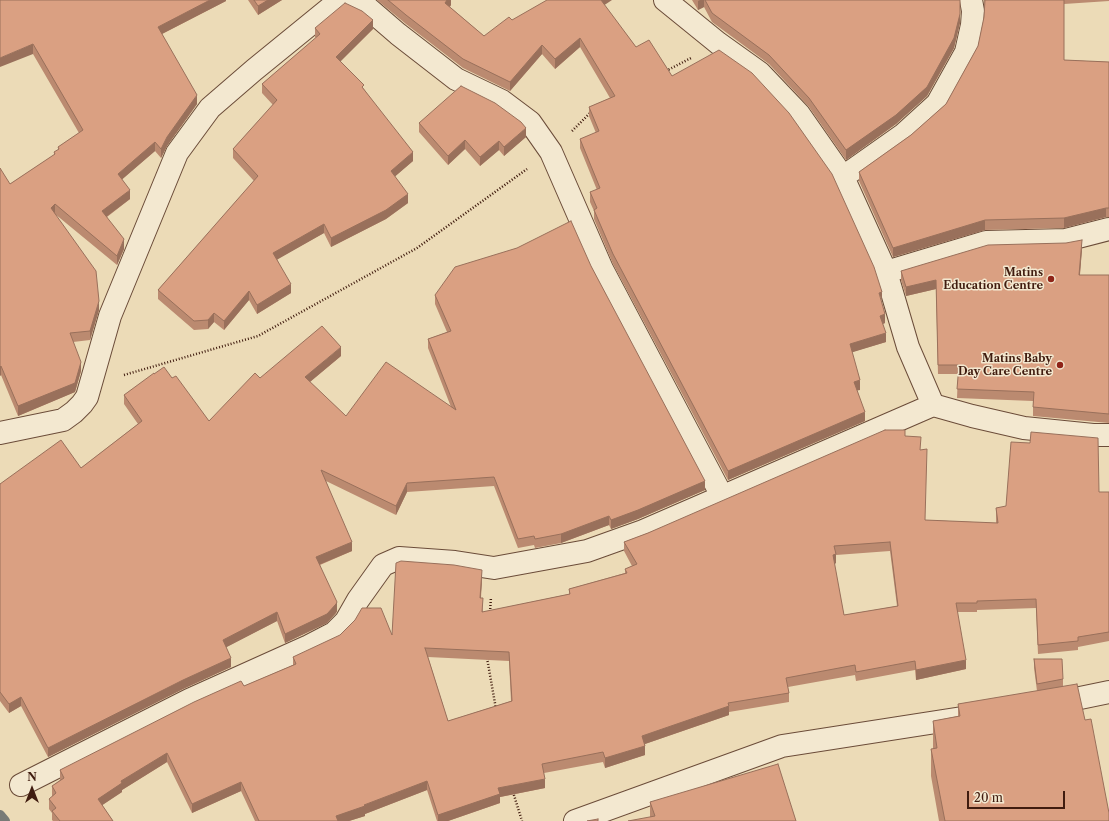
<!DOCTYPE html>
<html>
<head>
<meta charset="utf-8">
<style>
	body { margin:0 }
	#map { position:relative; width:1109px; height:821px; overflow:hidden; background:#ecdbb7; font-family:"Libre Caslon Text",serif }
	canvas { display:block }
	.north { position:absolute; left:12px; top:769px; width:40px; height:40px; -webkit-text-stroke:3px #f3e8d0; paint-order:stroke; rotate:0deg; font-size:11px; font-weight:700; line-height:16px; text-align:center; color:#401c0f }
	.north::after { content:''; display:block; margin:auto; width:14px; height:18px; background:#401c0f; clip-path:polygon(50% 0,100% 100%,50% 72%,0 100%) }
	.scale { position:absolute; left:967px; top:791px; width:98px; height:18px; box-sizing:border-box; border:2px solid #401c0f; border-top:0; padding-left:5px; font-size:12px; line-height:14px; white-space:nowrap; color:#401c0f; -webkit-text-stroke:3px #f3e8d0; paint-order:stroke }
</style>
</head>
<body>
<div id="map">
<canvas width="1109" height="821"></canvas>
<div class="north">N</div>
<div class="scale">20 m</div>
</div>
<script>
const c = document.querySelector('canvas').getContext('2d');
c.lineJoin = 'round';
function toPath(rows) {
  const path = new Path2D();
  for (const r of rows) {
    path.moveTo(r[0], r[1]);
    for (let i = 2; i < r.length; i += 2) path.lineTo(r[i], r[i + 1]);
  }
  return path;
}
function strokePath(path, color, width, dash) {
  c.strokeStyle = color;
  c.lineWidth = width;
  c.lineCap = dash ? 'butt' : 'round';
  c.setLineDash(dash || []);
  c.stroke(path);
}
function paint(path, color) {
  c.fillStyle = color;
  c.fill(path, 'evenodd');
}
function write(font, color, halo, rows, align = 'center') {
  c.font = font + ' "Libre Caslon Text",serif';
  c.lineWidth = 3;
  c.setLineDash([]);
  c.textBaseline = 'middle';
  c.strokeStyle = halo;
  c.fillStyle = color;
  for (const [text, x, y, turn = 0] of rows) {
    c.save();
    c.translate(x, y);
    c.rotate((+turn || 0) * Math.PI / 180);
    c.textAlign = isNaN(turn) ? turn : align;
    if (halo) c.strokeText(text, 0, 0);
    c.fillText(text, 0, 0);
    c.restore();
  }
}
strokePath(toPath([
	[0,815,5,821]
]), '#787a76', 10);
const minor = toPath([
	[348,0,369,9,398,34,456,79,502,101,530,122,551,152,602,269,722,496],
	[665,0,718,43,760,73,799,114,843,177,886,272,908,347,933,405,972,416,1024,428,1093,435,1109,435],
	[843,177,904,134,937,104,966,52,972,25,973,11,971,0],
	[886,272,986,242,1066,240,1109,229],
	[0,433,63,420,74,412,82,404,87,397,110,316,177,153,210,108,254,70,340,0],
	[1051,704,1109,692],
	[21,785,189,700,309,646,334,633,346,621,358,600,383,565,399,558,455,562,494,568,587,551,643,531,933,405],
	[575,821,782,746,962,718]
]);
strokePath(minor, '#6b4c39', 24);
strokePath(toPath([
	[666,71,691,58],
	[572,131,591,112],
	[124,375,258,336,417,248,527,169],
	[490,612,491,597],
	[487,658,496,709],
	[513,792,522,821]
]), '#401c0f', 2.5, [1, 2]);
strokePath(minor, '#f3e8d0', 22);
paint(toPath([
	[0,0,226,0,226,1,162,34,197,104,167,146,161,158,155,151,122,179,130,199,107,217,124,249,117,265,55,214,99,310,90,340,73,342,81,371,75,392,18,416,1,375,0,376,10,184,54,155,54,152,58,150,58,147,79,133,33,54],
	[248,0,282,0,258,15],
	[377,0,451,0,451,5,450,7,484,36,512,20,604,5,636,47,672,76,881,301,885,323,883,324,886,342,852,352,860,390,857,390,865,421,728,480,613,264,594,219,594,211,590,202,590,192,597,190,580,148,580,139,596,133,589,116,589,107,610,98,580,47,555,69,542,54,510,91,463,68,406,24],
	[692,0,960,0,960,23,954,48,927,96,896,124,846,160,809,107,769,64,712,22,704,7,698,10],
	[984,0,1109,0,1109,1,1064,4,1064,60,1109,62,1109,217,1106,217,1064,228,985,230,893,257,859,181,859,172,911,135,946,104,978,46,984,17,985,9],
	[315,28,373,29,340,61,364,89,413,161,395,176,408,203,386,219,331,247,324,233,277,259,291,293,257,314,249,300,224,330,214,322,208,329,194,330,158,299,158,290,254,181,233,158,233,149,273,105,262,93,262,84,316,38,315,37],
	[419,123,526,137,504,156,499,150,480,166,465,149,448,165,419,132],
	[1082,249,1080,275,1109,275,1109,423,1033,416,1033,401,957,398,958,374,938,374,936,289,906,296,901,280,901,271],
	[591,266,705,490,638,519,611,529,609,525,561,543,535,548,534,545,518,548,494,486,407,492,396,515,326,481,352,551,320,565,337,611,336,613,327,623,285,643,277,621,226,647,231,667,183,689,48,757,21,706,9,713,0,701,0,484,81,468,138,424,124,404,124,395,154,374,172,378,209,421,260,378,341,356,310,382,346,416,451,407,428,348,428,339,447,332,435,304,435,295],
	[905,436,920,450,925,520,996,523,996,508,1099,492,1109,492,1109,641,1078,647,1078,650,1038,654,1036,608,977,610,977,612,957,612,966,669,916,680,915,670,856,681,855,675,788,687,789,693,789,702,729,712,729,715,645,744,645,755,605,768,603,762,544,773,545,788,500,797,500,803,448,821,437,821,427,790,365,814,365,816,349,821,255,821,241,791,192,813,167,762,122,790,122,792,102,805,113,821,53,821,52,820,52,813,49,809,49,799,52,797,52,786,60,780,60,770,244,686,293,665,293,657,392,635,482,579,481,598,483,612,569,594,569,589,625,573,625,569,632,566,624,551,624,542],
	[890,551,897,606,844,615,834,564,836,563,836,555],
	[428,657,509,661,511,701,448,721],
	[1034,659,1063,679,1063,686,1085,720,1109,821,939,821,931,776,931,749,933,749,933,721,958,716,958,704,1037,691,1034,668],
	[650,802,796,821,650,817]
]), '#bb8a70');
paint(toPath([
	[210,0,226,0,226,1,158,36,158,27],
	[268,0,282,0,258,15,258,6],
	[447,0,451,0,451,5,445,12,445,3],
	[600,0,612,0,600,8],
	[700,0,704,0,704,7,698,10,698,1],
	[960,3,960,23,954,48,927,96,896,124,846,160,846,150],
	[373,20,373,29,336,66,336,57],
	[580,38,580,47,555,69,555,59],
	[33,44,33,54,0,67,0,58],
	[542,45,542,54,510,91,510,82],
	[197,95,197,104,167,146,161,158,161,149,167,137],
	[526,128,526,137,504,156,504,147],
	[465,140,465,149,448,165,448,156],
	[499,141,499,150,480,166,480,157],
	[155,142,155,151,118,183,118,174],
	[413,152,413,161,391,180,391,171],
	[130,190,130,199,102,220,102,211],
	[408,194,408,203,386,219,331,247,331,238],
	[55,204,55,214,51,218,51,208],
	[1106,208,1106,217,1064,228,1064,218],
	[985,220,985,230,893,257,893,248],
	[324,224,324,233,273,262,273,253],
	[124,239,124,249,117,265,117,256],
	[1082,240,1082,249,1079,284,1079,275],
	[936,280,936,289,906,296,906,287],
	[291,284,291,293,257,314,257,305],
	[249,291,249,300,224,330,224,321],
	[882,292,882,301,879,293],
	[99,301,99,310,90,340,90,331],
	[214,313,214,322,208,329,208,320],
	[885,314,885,323,880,325,880,316],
	[886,333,886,342,850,353,850,344],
	[341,347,341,356,305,386,305,377],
	[81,362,81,371,75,392,18,416,18,406],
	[1,366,1,375,0,376,0,367],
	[860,380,860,390,854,391,854,382],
	[865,412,865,421,728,480,728,471],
	[705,481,705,490,638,519,611,529,611,520],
	[407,483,407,492,396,515,396,506],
	[609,516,609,525,561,543,561,534],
	[352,542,352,551,316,566,316,557],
	[836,554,836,563,833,565,833,555],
	[482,570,482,579,480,607,480,598],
	[337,602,337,611,336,613,327,623,285,643,285,634],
	[277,612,277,621,223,649,223,640],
	[231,658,231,667,183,689,48,757,48,748,183,680],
	[966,660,966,669,916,680,916,670],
	[21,697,21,706,9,713,9,704],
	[729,706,729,715,642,745,642,736],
	[645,746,645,755,605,768,605,758],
	[167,753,167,762,122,790,122,792,98,808,98,799,121,781],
	[545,779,545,788,500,797,500,803,448,821,438,821,438,815,498,788],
	[427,781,427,790,365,814,365,816,349,821,336,821,336,816],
	[241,782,241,791,192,813,192,804]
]), '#99705b');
const building = toPath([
	[0,0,210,0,158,27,197,95,167,137,161,149,155,142,118,174,130,190,102,211,124,239,117,256,55,204,51,208,96,271,99,301,90,331,70,333,81,362,75,383,18,406,1,366,0,367,0,168,10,184,55,154,54,152,59,149,58,147,83,130,33,44,0,58,0,0],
	[254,0,268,0,258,6,254,0],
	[388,0,447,0,445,3,484,36,509,17,512,20,547,0,601,0,636,47,649,40,672,76,719,50,752,73,789,113,832,174,874,267,882,292,879,293,885,314,880,316,886,333,850,344,860,380,854,382,865,412,728,471,613,254,594,210,597,208,590,192,600,188,580,139,599,131,589,107,615,96,580,38,555,59,542,45,510,82,463,59,406,15,388,0],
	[705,0,960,0,960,14,954,38,927,87,896,115,846,150,809,98,769,55,712,13,705,0],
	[985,0,1064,0,1064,60,1109,62,1109,208,1106,208,1064,218,985,220,893,248,859,172,911,135,946,104,978,46,984,17,985,0],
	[345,3,362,11,373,20,336,57,364,85,362,87,413,152,391,171,408,194,386,210,331,238,324,224,273,253,291,284,257,305,249,291,224,321,214,313,208,320,194,321,158,290,258,176,233,149,277,100,262,84,320,34,315,28,345,3],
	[461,86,495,103,521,122,526,128,504,147,499,141,480,157,465,140,448,156,419,123,461,86],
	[571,221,591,266,705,481,638,510,611,520,609,516,561,534,535,539,534,536,518,539,494,477,407,483,396,506,321,470,352,542,316,557,337,602,336,604,327,614,285,634,277,612,223,640,231,658,183,680,48,748,21,697,9,704,0,692,0,484,61,440,81,468,142,421,124,395,154,373,154,374,164,367,172,378,176,376,209,421,255,373,260,378,322,326,341,347,305,377,346,416,386,362,456,410,428,339,451,331,435,295,455,267,517,248,571,221],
	[1082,240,1079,275,1109,275,1109,414,1033,407,1034,392,957,389,959,365,938,365,936,280,906,287,901,271,988,245,1066,243,1082,240],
	[885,430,905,430,905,436,921,437,920,450,927,449,925,520,998,523,996,508,1006,506,1011,442,1030,443,1031,432,1098,438,1099,492,1109,492,1109,632,1078,637,1078,641,1038,645,1036,599,977,601,977,603,956,603,966,660,916,670,915,661,856,672,855,665,786,678,789,693,728,703,729,706,642,736,645,746,605,758,603,752,542,764,545,779,498,788,500,794,438,815,427,781,364,805,365,806,336,816,338,821,259,821,241,782,192,804,167,753,121,781,122,783,98,799,113,821,60,821,52,811,56,808,49,799,56,793,52,786,64,778,60,770,194,702,241,681,244,686,296,664,293,657,340,635,355,620,362,608,381,608,392,635,396,563,401,561,454,565,482,570,480,598,483,598,482,612,570,594,569,589,627,573,625,569,637,564,624,542,648,533,885,430],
	[890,542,898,606,844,615,833,555,836,554,834,546,890,542],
	[425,648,509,652,512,701,448,721,425,648],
	[1034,659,1062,659,1063,679,1037,684,1034,659],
	[1077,684,1085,720,1091,719,1109,813,1109,821,945,821,931,749,937,748,933,721,960,716,958,704,1077,684],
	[778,764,796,821,628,821,655,816,650,802,778,764],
	[598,819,598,821,587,821,598,819]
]);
paint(building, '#daa082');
strokePath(building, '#99705b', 1);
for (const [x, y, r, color] of [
	[1051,279,4,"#8f2418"],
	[1060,365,4,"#8f2418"]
]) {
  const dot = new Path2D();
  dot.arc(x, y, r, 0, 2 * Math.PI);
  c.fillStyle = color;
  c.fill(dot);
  strokePath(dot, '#f3e8d0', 1.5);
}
write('bold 11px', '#401c0f', '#f3e8d0', [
	["Matins",1043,273],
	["Education Centre",1043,286],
	["Matins Baby",1052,359],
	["Day Care Centre",1052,372]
], 'right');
</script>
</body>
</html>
